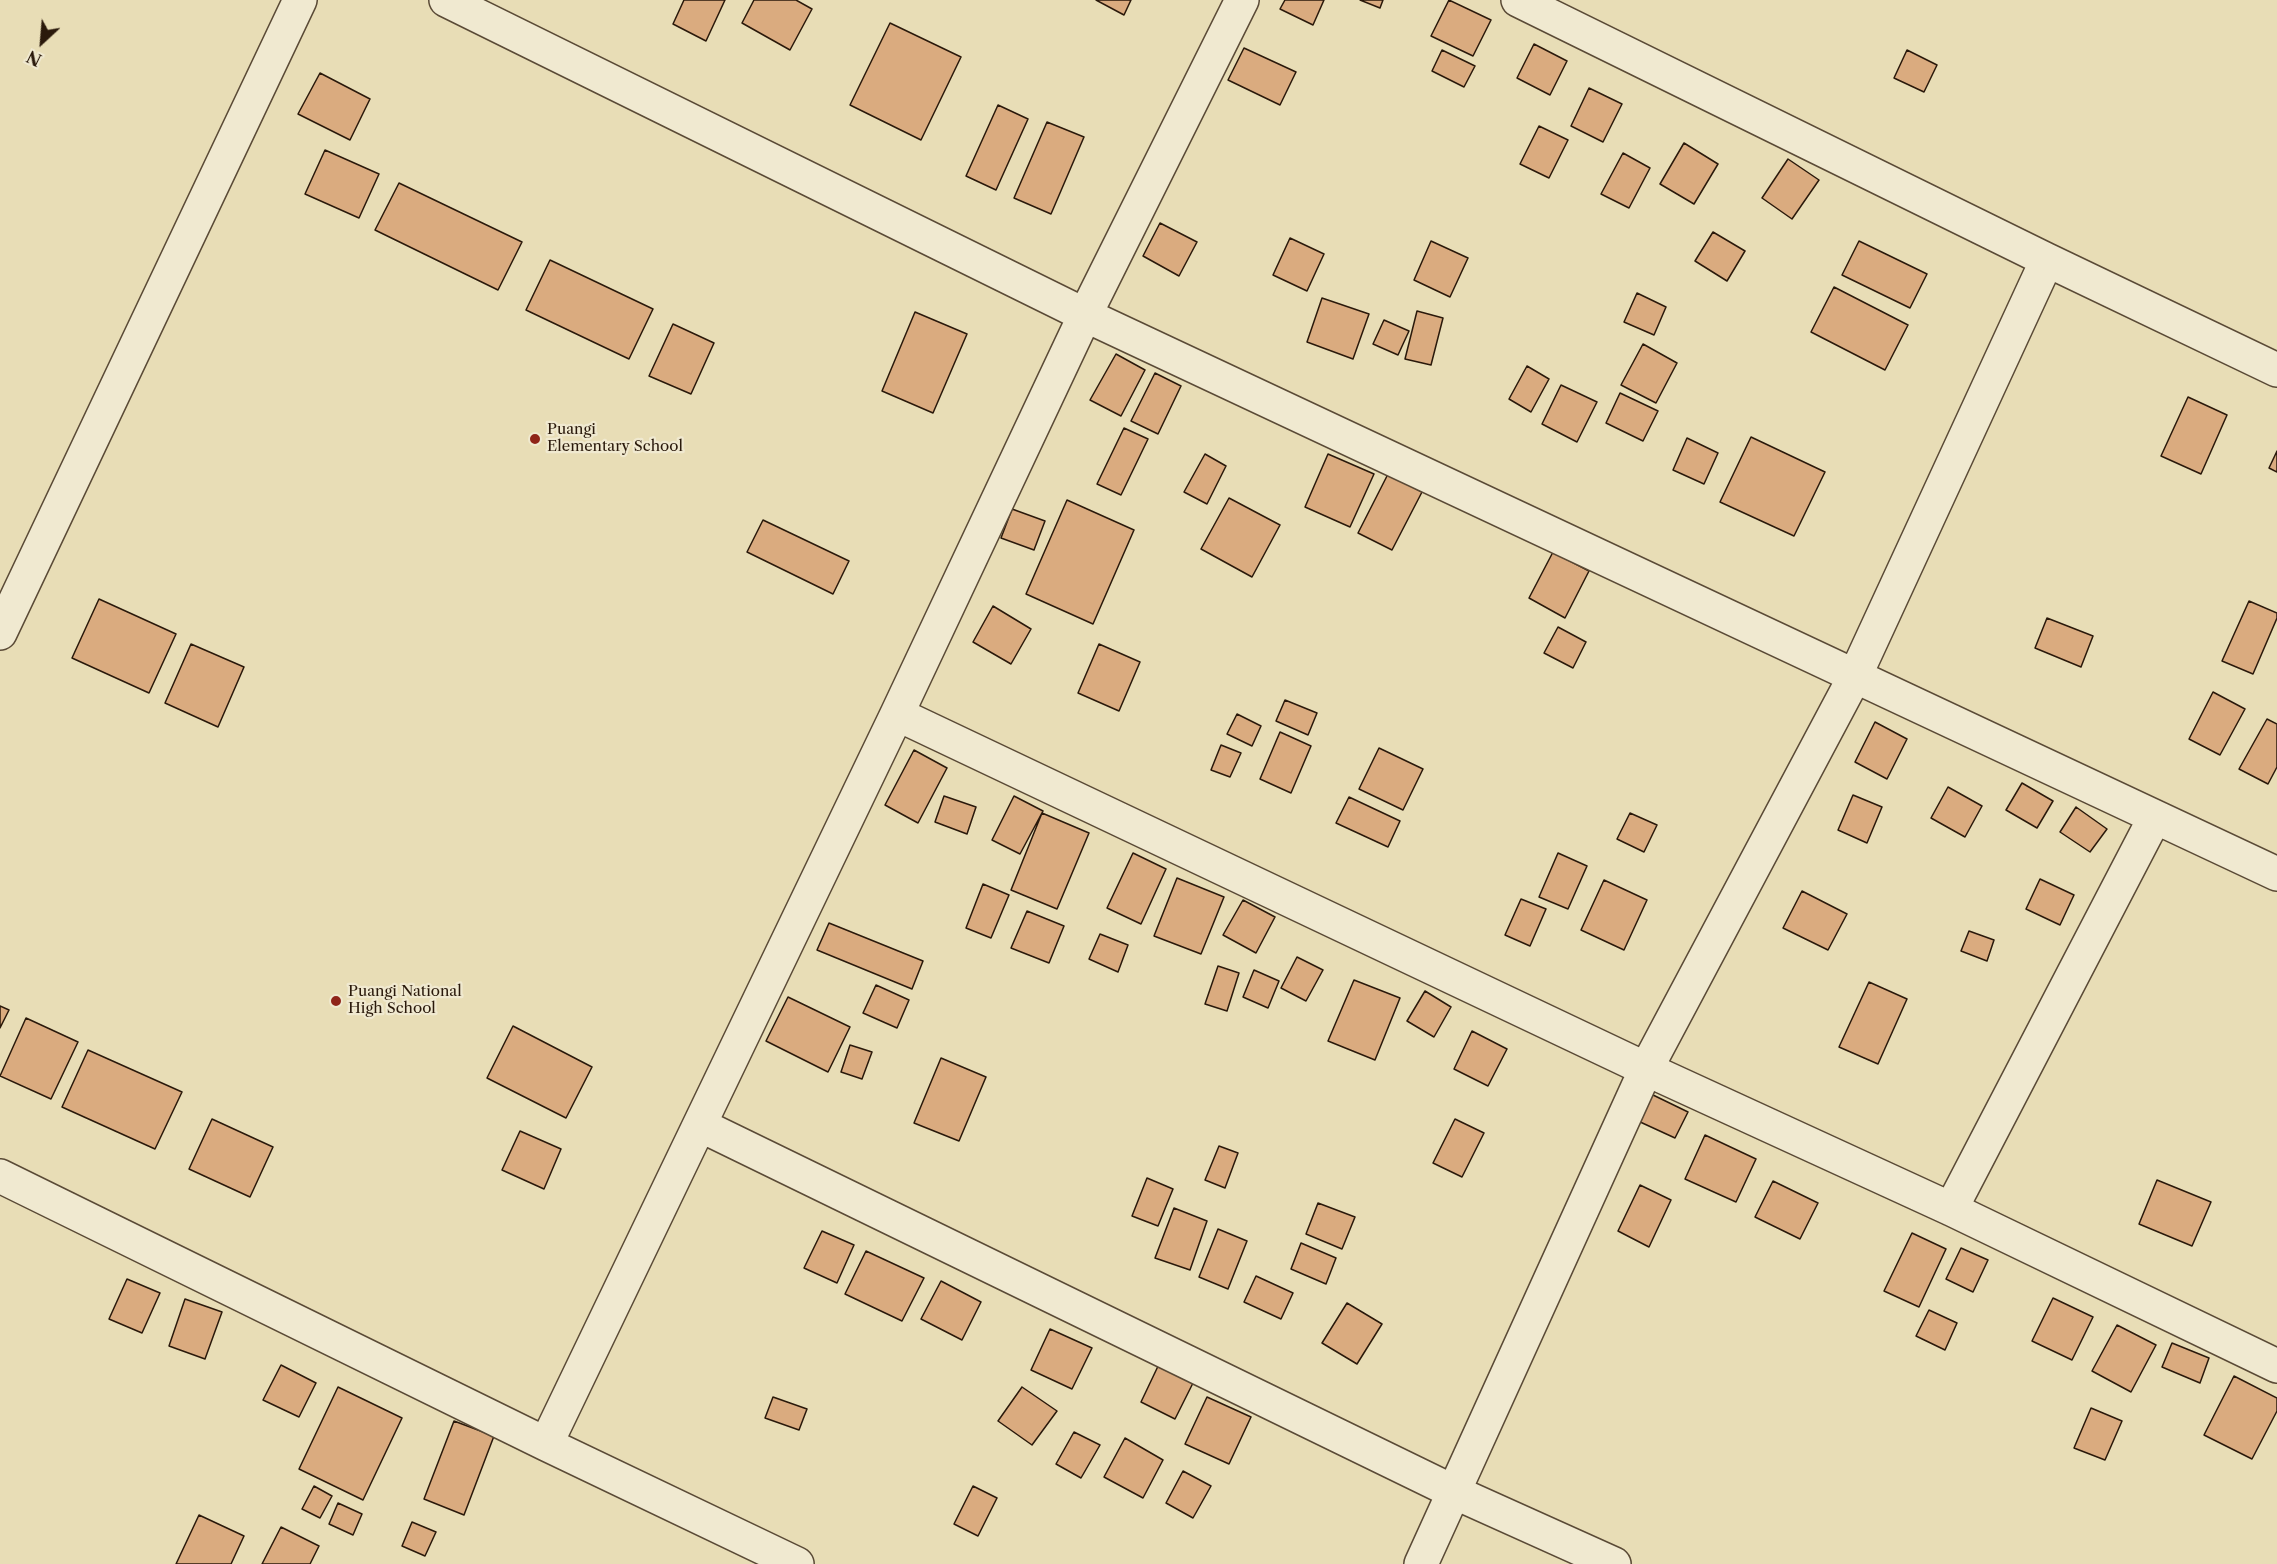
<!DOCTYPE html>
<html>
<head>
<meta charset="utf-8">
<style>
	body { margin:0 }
	#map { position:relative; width:2277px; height:1564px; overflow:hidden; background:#e8ddb6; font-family:"Libre Caslon Text",serif }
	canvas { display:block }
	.north { position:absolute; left:12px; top:12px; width:60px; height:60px; -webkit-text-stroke:4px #f0e9d0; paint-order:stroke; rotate:206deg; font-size:16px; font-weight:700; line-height:24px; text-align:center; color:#2a190b }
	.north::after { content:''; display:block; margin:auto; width:21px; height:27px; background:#2a190b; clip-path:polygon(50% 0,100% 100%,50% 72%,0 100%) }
</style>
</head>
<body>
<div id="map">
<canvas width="2277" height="1564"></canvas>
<div class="north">N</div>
</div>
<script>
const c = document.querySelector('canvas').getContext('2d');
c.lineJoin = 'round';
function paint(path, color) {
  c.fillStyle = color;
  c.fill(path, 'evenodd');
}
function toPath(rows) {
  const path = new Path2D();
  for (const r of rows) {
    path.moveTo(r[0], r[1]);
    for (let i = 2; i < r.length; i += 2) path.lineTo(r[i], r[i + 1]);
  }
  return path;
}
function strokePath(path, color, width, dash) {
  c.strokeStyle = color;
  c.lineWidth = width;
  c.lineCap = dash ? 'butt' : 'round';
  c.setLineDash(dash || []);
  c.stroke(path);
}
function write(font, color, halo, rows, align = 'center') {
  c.font = font + ' "Libre Caslon Text",serif';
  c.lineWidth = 4.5;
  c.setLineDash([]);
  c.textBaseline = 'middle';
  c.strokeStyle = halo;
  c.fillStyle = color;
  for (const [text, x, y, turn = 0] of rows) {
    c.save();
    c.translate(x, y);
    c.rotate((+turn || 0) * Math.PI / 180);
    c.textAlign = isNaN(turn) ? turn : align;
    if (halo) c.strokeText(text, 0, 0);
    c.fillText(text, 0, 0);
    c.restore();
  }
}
const building = toPath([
	[684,0,725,0,706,41,673,24,684,0],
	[754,0,796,0,812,9,790,50,742,23,754,0],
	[1096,0,1131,0,1124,15,1096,0],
	[1285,0,1324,0,1313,25,1280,9,1285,0],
	[1360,0,1383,0,1380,8,1360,0],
	[1449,0,1491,20,1473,56,1431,36,1449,0],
	[890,23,961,57,921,140,850,105,890,23],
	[1534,44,1567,61,1550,95,1517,78,1534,44],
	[1244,48,1296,72,1280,105,1228,80,1244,48],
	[1442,50,1475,66,1464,87,1432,71,1442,50],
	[1907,50,1937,65,1924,92,1894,78,1907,50],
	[320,73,370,99,350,140,298,114,320,73],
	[1589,88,1622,104,1603,142,1571,126,1589,88],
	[998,105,1028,119,996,190,966,176,998,105],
	[1047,122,1084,137,1051,214,1014,198,1047,122],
	[1539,126,1568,140,1549,178,1520,164,1539,126],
	[1684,143,1718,164,1694,204,1660,184,1684,143],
	[325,150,379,174,359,218,305,194,325,150],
	[1623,153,1650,168,1629,208,1601,194,1623,153],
	[1788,159,1819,180,1792,219,1762,198,1788,159],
	[399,183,522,242,498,290,375,230,399,183],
	[1160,223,1197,242,1179,276,1143,256,1160,223],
	[1713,232,1745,251,1727,281,1695,261,1713,232],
	[1290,238,1324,254,1307,291,1273,275,1290,238],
	[1431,241,1468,258,1450,297,1414,280,1431,241],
	[1859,241,1927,274,1910,308,1842,275,1859,241],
	[550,260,653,309,629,359,526,310,550,260],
	[1834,287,1908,325,1885,370,1811,332,1834,287],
	[1637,293,1666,307,1654,335,1624,322,1637,293],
	[1322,298,1369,314,1353,359,1307,342,1322,298],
	[1417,311,1443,318,1431,365,1405,359,1417,311],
	[915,312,967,334,933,413,882,391,915,312],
	[1384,320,1409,331,1398,355,1373,344,1384,320],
	[673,324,714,343,691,394,649,376,673,324],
	[1643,344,1677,363,1656,403,1621,385,1643,344],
	[1116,354,1145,370,1121,416,1090,400,1116,354],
	[1527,366,1549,379,1531,412,1509,399,1527,366],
	[1155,373,1181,386,1158,434,1131,421,1155,373],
	[1561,385,1597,402,1577,442,1542,424,1561,385],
	[1620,393,1658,411,1643,441,1606,423,1620,393],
	[2188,397,2227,415,2201,474,2161,456,2188,397],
	[1124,428,1148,439,1121,495,1097,484,1124,428],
	[1751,437,1825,472,1794,536,1720,502,1751,437],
	[1687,438,1718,453,1704,484,1673,470,1687,438],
	[2277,451,2277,472,2269,468,2277,451],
	[1205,454,1226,466,1207,504,1184,492,1205,454],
	[1328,454,1374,474,1350,527,1305,507,1328,454],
	[1388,474,1422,492,1392,550,1358,533,1388,474],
	[1229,498,1280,525,1252,577,1201,549,1229,498],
	[1067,500,1134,530,1093,624,1026,594,1067,500],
	[1012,509,1045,521,1034,550,1001,538,1012,509],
	[763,520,849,561,833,594,747,552,763,520],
	[1553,552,1589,571,1565,618,1529,598,1553,552],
	[99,599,176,634,149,693,72,658,99,599],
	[2249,601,2277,613,2277,618,2253,674,2222,661,2249,601],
	[993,606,1031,629,1011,664,973,642,993,606],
	[2047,618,2093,636,2081,667,2035,648,2047,618],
	[1558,627,1586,642,1573,668,1544,653,1558,627],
	[191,644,244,667,218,727,165,703,191,644],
	[1099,644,1140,662,1119,711,1078,693,1099,644],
	[2213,692,2245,709,2220,755,2189,739,2213,692],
	[1285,700,1317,713,1308,735,1276,721,1285,700],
	[1237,714,1261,726,1252,746,1227,734,1237,714],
	[2267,719,2277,724,2277,767,2268,784,2239,769,2267,719],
	[1875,722,1907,739,1887,779,1855,762,1875,722],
	[1280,732,1311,746,1291,793,1260,779,1280,732],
	[1221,745,1241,753,1230,777,1211,770,1221,745],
	[1379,748,1423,769,1403,810,1359,789,1379,748],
	[914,750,947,768,918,823,885,805,914,750],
	[2022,783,2053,801,2037,828,2006,810,2022,783],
	[1948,787,1982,806,1965,837,1931,818,1948,787],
	[1853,795,1882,807,1867,843,1838,830,1853,795],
	[944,796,976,807,967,834,935,822,944,796],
	[1014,796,1043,811,1020,854,992,840,1014,796],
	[1349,797,1400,821,1388,847,1336,823,1349,797],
	[2076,807,2107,829,2090,852,2060,832,2076,807],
	[1042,813,1089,833,1057,909,1011,890,1042,813],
	[1630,813,1657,825,1644,852,1617,839,1630,813],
	[1133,853,1166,869,1141,924,1107,908,1133,853],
	[1558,853,1587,866,1568,909,1539,897,1558,853],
	[1177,878,1224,897,1201,954,1154,936,1177,878],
	[2040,879,2074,895,2060,925,2026,909,2040,879],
	[1604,880,1647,900,1624,950,1581,930,1604,880],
	[983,884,1009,895,991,938,966,928,983,884],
	[1802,891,1847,914,1828,950,1783,928,1802,891],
	[1521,899,1546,909,1530,946,1505,935,1521,899],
	[1243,900,1275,917,1256,953,1223,935,1243,900],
	[1027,911,1064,926,1049,963,1011,948,1027,911],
	[829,923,923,961,912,989,817,950,829,923],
	[1969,931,1994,940,1987,961,1961,951,1969,931],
	[1100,934,1128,945,1118,972,1089,959,1100,934],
	[1297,957,1323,970,1306,1001,1281,988,1297,957],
	[1218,966,1239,973,1227,1011,1205,1004,1218,966],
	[1254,970,1279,981,1268,1008,1243,997,1254,970],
	[1354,980,1400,998,1375,1060,1328,1041,1354,980],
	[1869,982,1907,999,1878,1064,1839,1047,1869,982],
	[876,985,909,1000,897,1028,863,1013,876,985],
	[1425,991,1451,1007,1434,1037,1407,1021,1425,991],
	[788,997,850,1027,828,1072,766,1041,788,997],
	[0,1006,9,1010,0,1028,0,1006],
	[26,1018,78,1042,51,1099,0,1076,26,1018],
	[513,1026,592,1067,566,1118,487,1078,513,1026],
	[1472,1031,1507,1049,1488,1086,1454,1069,1472,1031],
	[850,1045,872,1052,862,1079,841,1072,850,1045],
	[88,1050,182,1092,155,1149,62,1107,88,1050],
	[941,1058,986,1077,959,1141,914,1123,941,1058],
	[1651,1094,1688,1112,1675,1138,1638,1121,1651,1094],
	[212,1119,273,1147,250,1197,189,1169,212,1119],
	[1455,1119,1484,1133,1462,1177,1433,1163,1455,1119],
	[520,1131,561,1149,544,1189,502,1170,520,1131],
	[1705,1135,1756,1159,1736,1202,1685,1179,1705,1135],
	[1219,1146,1238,1153,1225,1188,1205,1180,1219,1146],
	[1147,1178,1173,1189,1158,1226,1132,1216,1147,1178],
	[2157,1180,2211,1202,2192,1246,2139,1224,2157,1180],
	[1773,1181,1818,1203,1800,1239,1755,1217,1773,1181],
	[1640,1185,1671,1200,1649,1247,1618,1231,1640,1185],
	[1318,1203,1355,1217,1342,1249,1306,1234,1318,1203],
	[1174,1208,1207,1221,1190,1270,1155,1258,1174,1208],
	[1218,1229,1247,1241,1228,1289,1199,1277,1218,1229],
	[822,1231,854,1245,837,1283,804,1268,822,1231],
	[1912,1233,1946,1249,1919,1307,1884,1291,1912,1233],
	[1301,1243,1336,1258,1326,1284,1291,1269,1301,1243],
	[1961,1248,1988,1260,1973,1292,1946,1279,1961,1248],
	[866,1251,924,1278,902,1321,845,1294,866,1251],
	[1256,1276,1293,1293,1281,1319,1244,1302,1256,1276],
	[127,1279,160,1293,142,1333,109,1319,127,1279],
	[941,1281,981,1302,962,1340,921,1319,941,1281],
	[2053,1298,2093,1317,2072,1360,2032,1341,2053,1298],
	[185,1299,222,1312,205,1359,169,1346,185,1299],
	[1347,1303,1382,1324,1357,1364,1322,1343,1347,1303],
	[1929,1310,1957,1323,1945,1350,1916,1336,1929,1310],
	[2117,1325,2156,1345,2131,1392,2092,1371,2117,1325],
	[1050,1329,1092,1348,1072,1389,1031,1370,1050,1329],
	[2172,1343,2209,1358,2200,1383,2162,1367,2172,1343],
	[1160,1362,1195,1379,1175,1419,1141,1402,1160,1362],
	[281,1365,316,1383,299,1417,263,1400,281,1365],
	[2234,1376,2277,1398,2277,1411,2252,1459,2204,1435,2234,1376],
	[338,1387,402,1418,363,1500,299,1469,338,1387],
	[1022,1387,1057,1411,1032,1445,998,1421,1022,1387],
	[773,1397,807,1409,799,1430,765,1418,773,1397],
	[1207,1397,1251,1417,1229,1464,1185,1444,1207,1397],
	[2091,1408,2122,1421,2105,1460,2074,1448,2091,1408],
	[454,1421,494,1436,464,1515,424,1499,454,1421],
	[1074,1432,1100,1445,1081,1478,1056,1464,1074,1432],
	[1125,1438,1163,1460,1143,1498,1104,1477,1125,1438],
	[1183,1471,1211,1486,1193,1518,1166,1503,1183,1471],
	[314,1486,332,1496,320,1518,302,1509,314,1486],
	[973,1486,997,1498,978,1536,954,1524,973,1486],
	[338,1503,362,1514,353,1535,329,1524,338,1503],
	[199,1515,244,1536,231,1564,176,1564,199,1515],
	[412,1522,436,1532,425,1556,402,1546,412,1522],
	[281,1527,319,1546,310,1564,262,1564,281,1527]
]);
paint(building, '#daab7f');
strokePath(building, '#2a190b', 1.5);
const street = toPath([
	[446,0,1085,315,2277,874],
	[1518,0,2047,260,2277,370],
	[0,633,300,0],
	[897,714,1646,1069,1951,1209,2277,1366],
	[700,1125,1454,1492,1614,1564],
	[0,1176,546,1444,797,1564],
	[1951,1209,2155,817],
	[546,1444,897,714,1085,315,1242,0],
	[1421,1564,1646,1069,1855,676,2047,260]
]);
strokePath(street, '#5a4a36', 36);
strokePath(street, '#f0e9d0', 33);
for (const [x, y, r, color] of [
	[535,439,6,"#8f2418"],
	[336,1001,6,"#8f2418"]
]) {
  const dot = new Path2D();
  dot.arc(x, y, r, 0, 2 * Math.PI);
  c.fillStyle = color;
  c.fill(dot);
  strokePath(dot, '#f0e9d0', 2);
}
write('15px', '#2a190b', '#f0e9d0', [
	["Puangi",547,430],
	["Elementary School",547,447],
	["Puangi National",348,992],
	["High School",348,1009]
], 'left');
</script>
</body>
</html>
